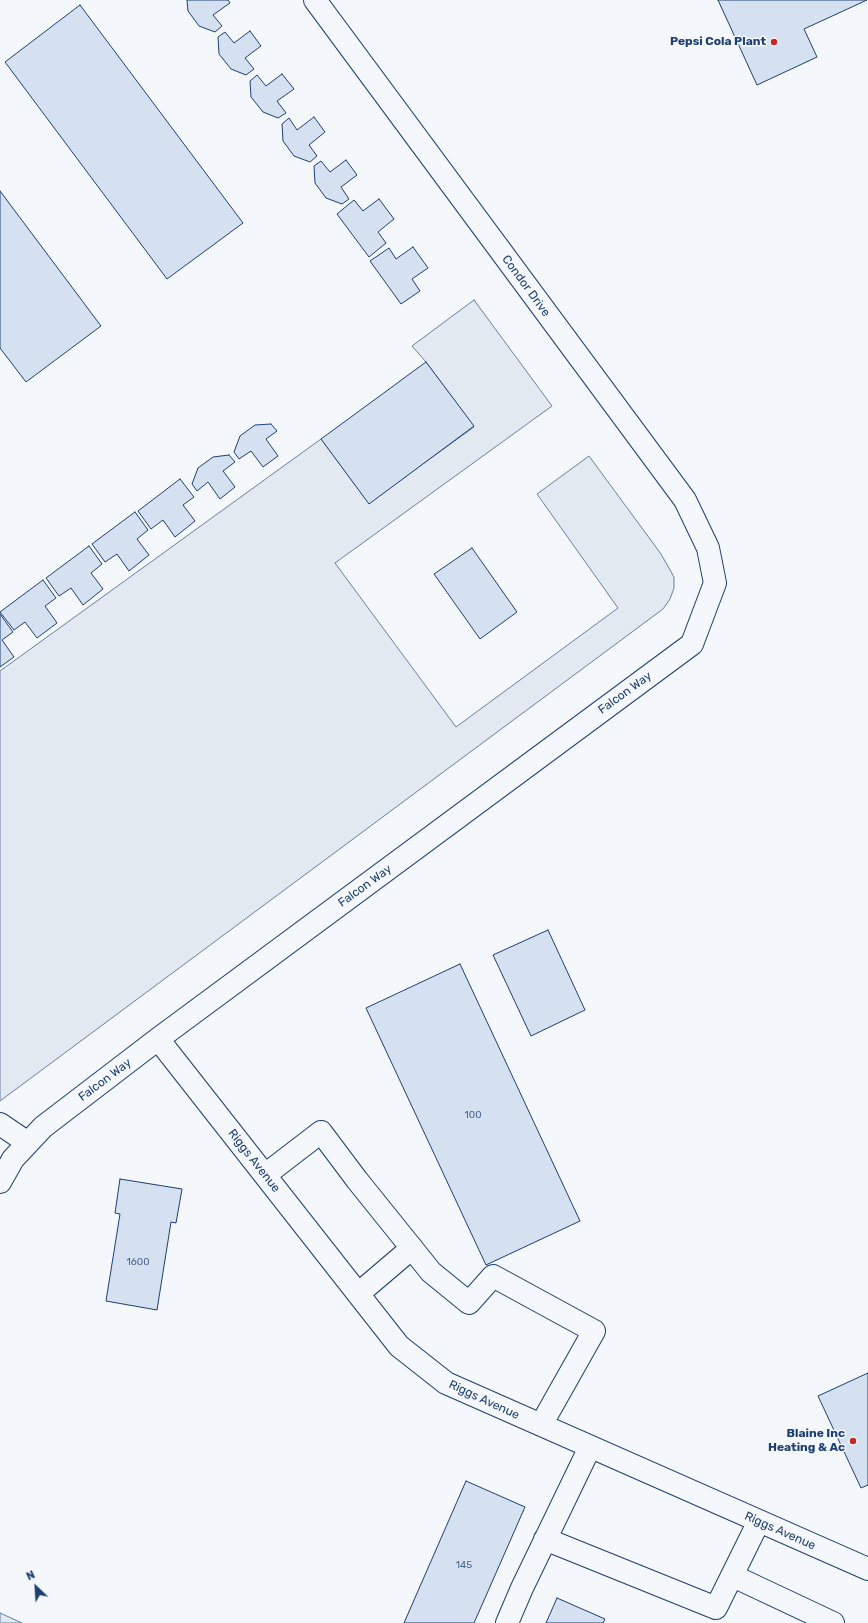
<!DOCTYPE html>
<html>
<head>
<meta charset="utf-8">
<style>
	body { margin:0 }
	#map { position:relative; width:868px; height:1623px; overflow:hidden; background:#f4f7fb; font-family:Rubik,sans-serif }
	canvas { display:block }
	.north { position:absolute; left:16px; top:1567px; width:40px; height:40px; -webkit-text-stroke:3px #f4f7fb; paint-order:stroke; rotate:335deg; font-size:11px; font-weight:700; line-height:16px; text-align:center; color:#1d3f73 }
	.north::after { content:''; display:block; margin:auto; width:14px; height:18px; background:#1d3f73; clip-path:polygon(50% 0,100% 100%,50% 72%,0 100%) }
</style>
</head>
<body>
<div id="map">
<canvas width="868" height="1623"></canvas>
<div class="north">N</div>
</div>
<script>
const c = document.querySelector('canvas').getContext('2d');
c.lineJoin = 'round';
function paint(path, color) {
  c.fillStyle = color;
  c.fill(path, 'evenodd');
}
function toPath(rows) {
  const path = new Path2D();
  for (const r of rows) {
    path.moveTo(r[0], r[1]);
    for (let i = 2; i < r.length; i += 2) path.lineTo(r[i], r[i + 1]);
  }
  return path;
}
function strokePath(path, color, width, dash) {
  c.strokeStyle = color;
  c.lineWidth = width;
  c.lineCap = dash ? 'butt' : 'round';
  c.setLineDash(dash || []);
  c.stroke(path);
}
function write(font, color, halo, rows, align = 'center') {
  c.font = font + ' Rubik,sans-serif';
  c.lineWidth = 3;
  c.setLineDash([]);
  c.textBaseline = 'middle';
  c.strokeStyle = halo;
  c.fillStyle = color;
  for (const [text, x, y, turn = 0] of rows) {
    c.save();
    c.translate(x, y);
    c.rotate((+turn || 0) * Math.PI / 180);
    c.textAlign = isNaN(turn) ? turn : align;
    if (halo) c.strokeText(text, 0, 0);
    c.fillText(text, 0, 0);
    c.restore();
  }
}
const green = toPath([
	[474,300,552,406,335,563,456,727,618,608,537,494,589,456,661,554,674,577,674,588,670,599,663,609,0,1101,0,671,321,439,369,503,474,427,426,362,412,346,474,300],
	[0,1613,22,1623,0,1623,0,1613]
]);
paint(green, '#e3e9f0');
strokePath(green, '#687fa3', 1);
const building = toPath([
	[187,0,228,0,230,3,213,15,222,26,215,32,199,26,188,11,187,0],
	[718,0,867,0,804,29,817,57,757,85,718,0],
	[80,5,243,223,167,279,5,62,80,5],
	[250,31,261,46,245,58,254,69,246,75,231,69,219,54,218,37,225,32,234,43,250,31],
	[282,74,294,89,277,101,286,113,278,118,263,112,251,97,250,81,257,75,266,86,282,74],
	[314,117,325,132,309,145,317,156,310,162,294,156,283,141,282,124,289,118,297,130,314,117],
	[346,160,357,175,341,187,349,199,342,204,326,198,315,183,314,166,321,161,330,172,346,160],
	[0,191,101,326,26,382,0,348,0,191],
	[379,199,394,219,378,232,386,243,369,257,337,214,354,200,363,211,379,199],
	[413,247,428,268,412,279,420,291,401,304,370,261,389,248,396,259,413,247],
	[426,362,474,426,369,504,321,439,426,362],
	[271,424,277,431,266,439,278,456,263,467,251,451,239,459,234,452,240,436,255,425,271,424],
	[229,455,235,462,223,471,235,487,220,499,208,482,197,491,192,484,198,468,213,457,229,455],
	[180,479,194,497,183,505,195,521,175,537,163,520,151,529,138,511,180,479],
	[135,512,148,530,137,539,149,555,129,571,117,554,105,562,92,544,135,512],
	[89,546,102,564,91,573,103,589,83,605,71,588,59,596,46,578,89,546],
	[472,548,517,612,480,639,434,574,472,548],
	[43,580,56,598,45,606,57,623,37,638,25,622,14,630,0,612,43,580],
	[0,614,13,632,2,640,14,657,0,667,0,614],
	[548,930,585,1010,531,1036,493,955,548,930],
	[460,964,580,1221,486,1265,366,1008,460,964],
	[120,1179,182,1189,176,1223,171,1222,157,1310,106,1301,120,1214,115,1213,120,1179],
	[868,1373,868,1485,861,1488,818,1396,868,1373],
	[466,1481,525,1507,474,1623,404,1623,466,1481],
	[557,1598,605,1619,603,1623,546,1623,557,1598]
]);
paint(building, '#d5e0f0');
strokePath(building, '#1d3f73', 1);
const minor = toPath([
	[158,1039,399,1346,446,1383,868,1569],
	[0,1124,28,1143],
	[265,1175,321,1132,357,1180,431,1272,469,1303,493,1276,594,1331,541,1425],
	[0,1182,13,1159,43,1127,158,1039,692,644,715,583,708,548,685,500,315,0],
	[358,1294,412,1248],
	[545,1539,716,1608,759,1521],
	[733,1576,833,1623],
	[507,1623,522,1588,590,1447]
]);
strokePath(minor, '#1d3f73', 24);
strokePath(minor, '#f4f7fb', 22);
for (const [x, y, r, color] of [
	[774,42,4,"#c62828"],
	[853,1441,4,"#c62828"]
]) {
  const dot = new Path2D();
  dot.arc(x, y, r, 0, 2 * Math.PI);
  c.fillStyle = color;
  c.fill(dot);
  strokePath(dot, '#f4f7fb', 1.5);
}
write('10px', '#4b6792', null, [
	["100",473,1115],
	["1600",138,1262],
	["145",464,1565]
]);
write('bold 12px', '#1d3f73', '#f4f7fb', [
	["Pepsi Cola Plant",766,42],
	["Blaine Inc",845,1434],
	["Heating & Ac",845,1448]
], 'right');
write('12px', '#1d3f73', '#f4f7fb', [
	["Condor Drive",526,286,54],
	["Falcon Way",625,693,-36],
	["Falcon Way",365,886,-36],
	["Falcon Way",105,1080,-37],
	["Riggs Avenue",254,1161,52],
	["Riggs Avenue",484,1400,25],
	["Riggs Avenue",780,1531,24]
]);
</script>
</body>
</html>
